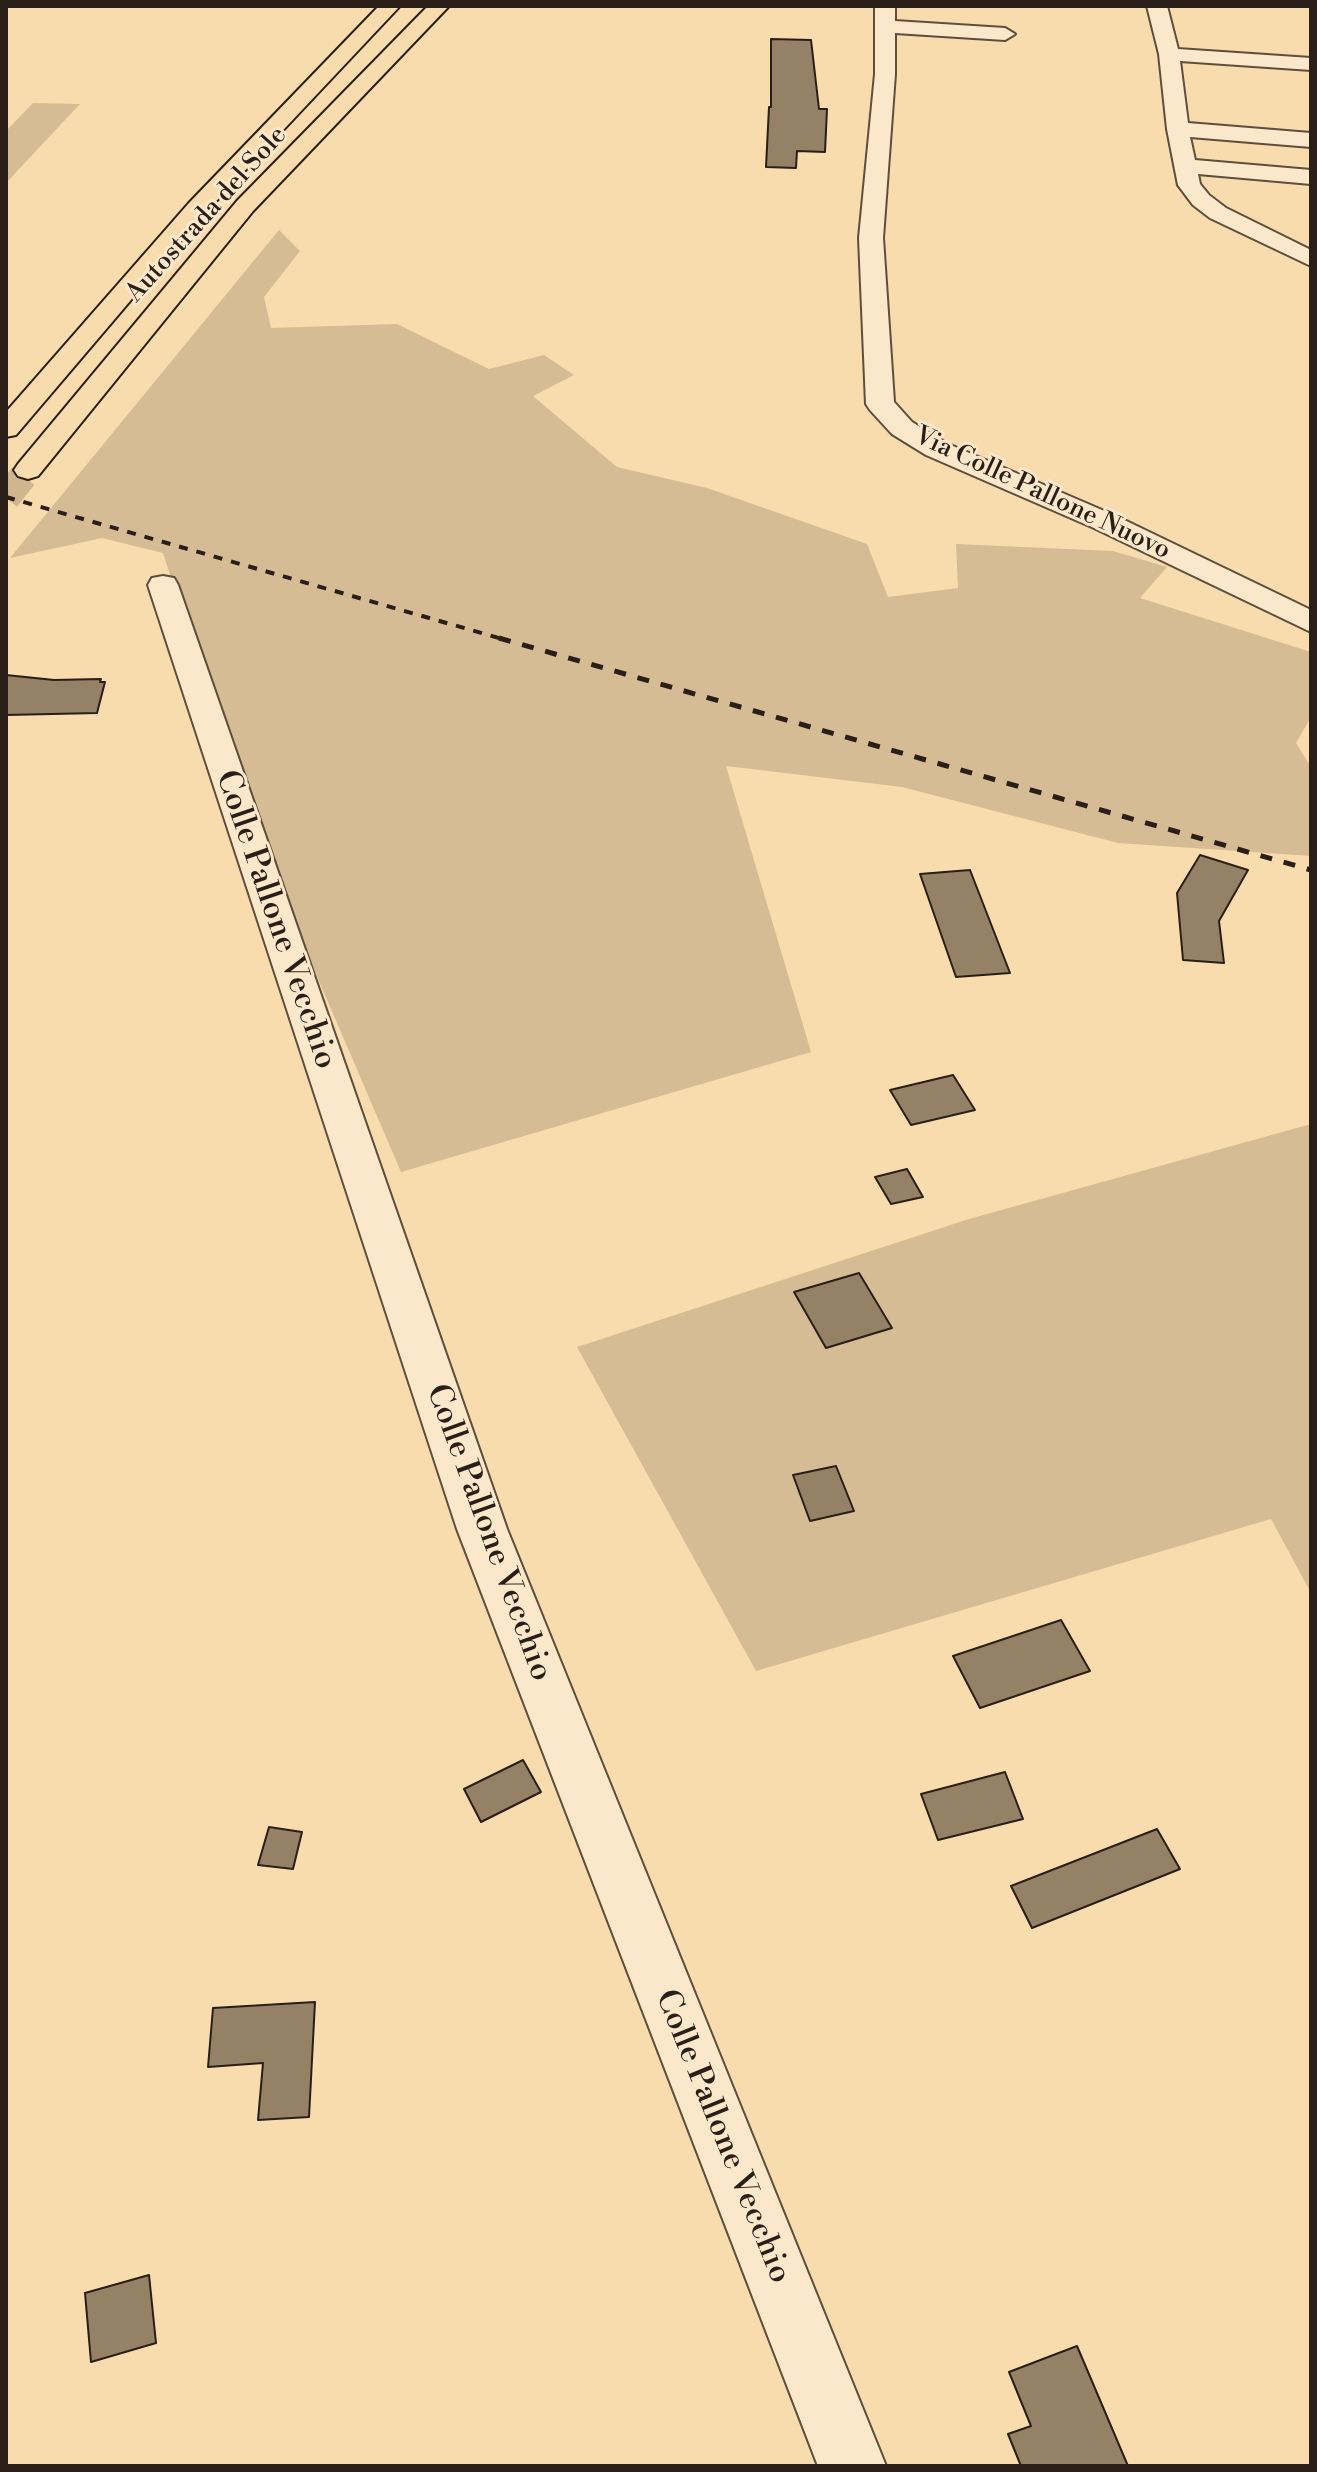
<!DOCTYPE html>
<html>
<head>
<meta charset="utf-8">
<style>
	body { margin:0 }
	#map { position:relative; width:1317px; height:2472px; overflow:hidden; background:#f9dcad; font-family:"Libre Bodoni",serif }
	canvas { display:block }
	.frame { position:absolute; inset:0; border:8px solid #291e18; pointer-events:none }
</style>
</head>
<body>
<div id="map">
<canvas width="1317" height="2472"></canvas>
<div class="frame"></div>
</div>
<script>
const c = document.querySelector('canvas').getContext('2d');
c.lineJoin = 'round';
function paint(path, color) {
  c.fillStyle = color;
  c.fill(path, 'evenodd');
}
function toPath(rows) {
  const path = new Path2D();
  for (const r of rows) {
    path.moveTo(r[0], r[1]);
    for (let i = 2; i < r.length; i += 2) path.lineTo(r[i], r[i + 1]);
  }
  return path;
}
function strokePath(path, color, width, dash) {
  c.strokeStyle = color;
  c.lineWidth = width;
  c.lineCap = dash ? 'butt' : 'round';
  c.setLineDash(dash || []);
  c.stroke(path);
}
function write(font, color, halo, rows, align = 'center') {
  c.font = font + ' "Libre Bodoni",serif';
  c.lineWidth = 6;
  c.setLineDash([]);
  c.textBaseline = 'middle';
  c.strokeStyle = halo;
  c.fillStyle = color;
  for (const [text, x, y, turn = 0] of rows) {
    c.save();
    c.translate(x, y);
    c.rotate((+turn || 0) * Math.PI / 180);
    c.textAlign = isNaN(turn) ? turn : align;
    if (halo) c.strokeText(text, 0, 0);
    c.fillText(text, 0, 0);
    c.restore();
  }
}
paint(toPath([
	[33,103,80,104,6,183,6,131],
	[279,230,300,251,264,297,271,328,397,324,489,369,544,355,574,375,533,396,617,467,707,488,867,544,888,597,958,588,956,544,1113,551,1167,567,1140,598,1311,652,1311,717,1296,743,1311,767,1311,856,1118,843,902,787,726,766,811,1052,401,1172,249,818,163,553,102,538,10,558],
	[1311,1124,1311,1593,1271,1519,756,1671,577,1347,969,1219]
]), '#d6bc94');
const building = toPath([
	[771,39,811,40,819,109,827,109,825,152,797,151,796,168,766,167,769,107,771,107,771,39],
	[6,675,54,680,101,679,100,682,105,682,97,713,6,715,6,675],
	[1200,855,1248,870,1219,921,1224,963,1183,960,1177,893,1200,855],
	[970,870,1010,973,956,977,920,874,970,870],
	[953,1075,975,1110,911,1125,890,1090,953,1075],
	[907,1169,923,1197,891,1204,875,1177,907,1169],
	[859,1273,892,1328,826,1348,794,1292,859,1273],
	[836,1466,854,1511,810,1521,793,1475,836,1466],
	[1061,1620,1090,1671,980,1708,953,1656,1061,1620],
	[523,1760,541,1792,481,1822,464,1789,523,1760],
	[1005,1772,1023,1819,938,1840,921,1794,1005,1772],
	[269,1827,302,1832,293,1869,258,1865,269,1827],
	[1157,1829,1180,1869,1032,1928,1011,1886,1157,1829],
	[315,2002,309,2117,258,2120,263,2063,208,2067,213,2008,315,2002],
	[149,2275,156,2343,91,2362,85,2293,149,2275],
	[1077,2346,1128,2466,1021,2466,1008,2434,1031,2426,1009,2372,1077,2346]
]);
paint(building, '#958165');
strokePath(building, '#291e18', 2);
strokePath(toPath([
	[6,498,28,470]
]), '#cfb68f', 28, [28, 14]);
const minor = toPath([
	[875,6,895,6,895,21,1005,28,1015,34,1005,40,895,33,895,74,883,238,894,402,912,422,946,443,1116,516,1311,610,1311,632,1094,528,926,455,892,434,870,410,866,404,859,238,875,74,875,6],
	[1147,6,1167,6,1178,49,1311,58,1311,70,1180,61,1188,123,1311,133,1311,147,1190,137,1195,160,1311,170,1311,184,1198,174,1200,184,1209,195,1226,208,1311,250,1311,266,1210,218,1193,205,1178,185,1167,129,1159,54,1147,6],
	[163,576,174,578,178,585,507,1529,886,2466,818,2466,457,1529,148,585,152,578,163,576]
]);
const highway = toPath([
	[379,6,400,6,205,213,16,435,6,437,6,412,189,203,379,6],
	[428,6,449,6,253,211,38,476,28,479,18,476,14,470,18,464,237,201,428,6]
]);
strokePath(minor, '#5d4e3d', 4);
strokePath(highway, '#291e18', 4);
paint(minor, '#fbe8ca');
paint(highway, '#f9dcad');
strokePath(toPath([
	[6,497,506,640]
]), '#291e18', 4, [9, 9]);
strokePath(toPath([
	[499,638,1311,870]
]), '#291e18', 5, [12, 12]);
write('26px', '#291e18', '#fbe8ca', [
	["Autostrada del Sole",207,215,-48],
	["Via Colle Pallone Nuovo",1042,494,25]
]);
write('32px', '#291e18', '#fbe8ca', [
	["Colle Pallone Vecchio",275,920,71],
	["Colle Pallone Vecchio",488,1533,70],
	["Colle Pallone Vecchio",722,2137,68]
]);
</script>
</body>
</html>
